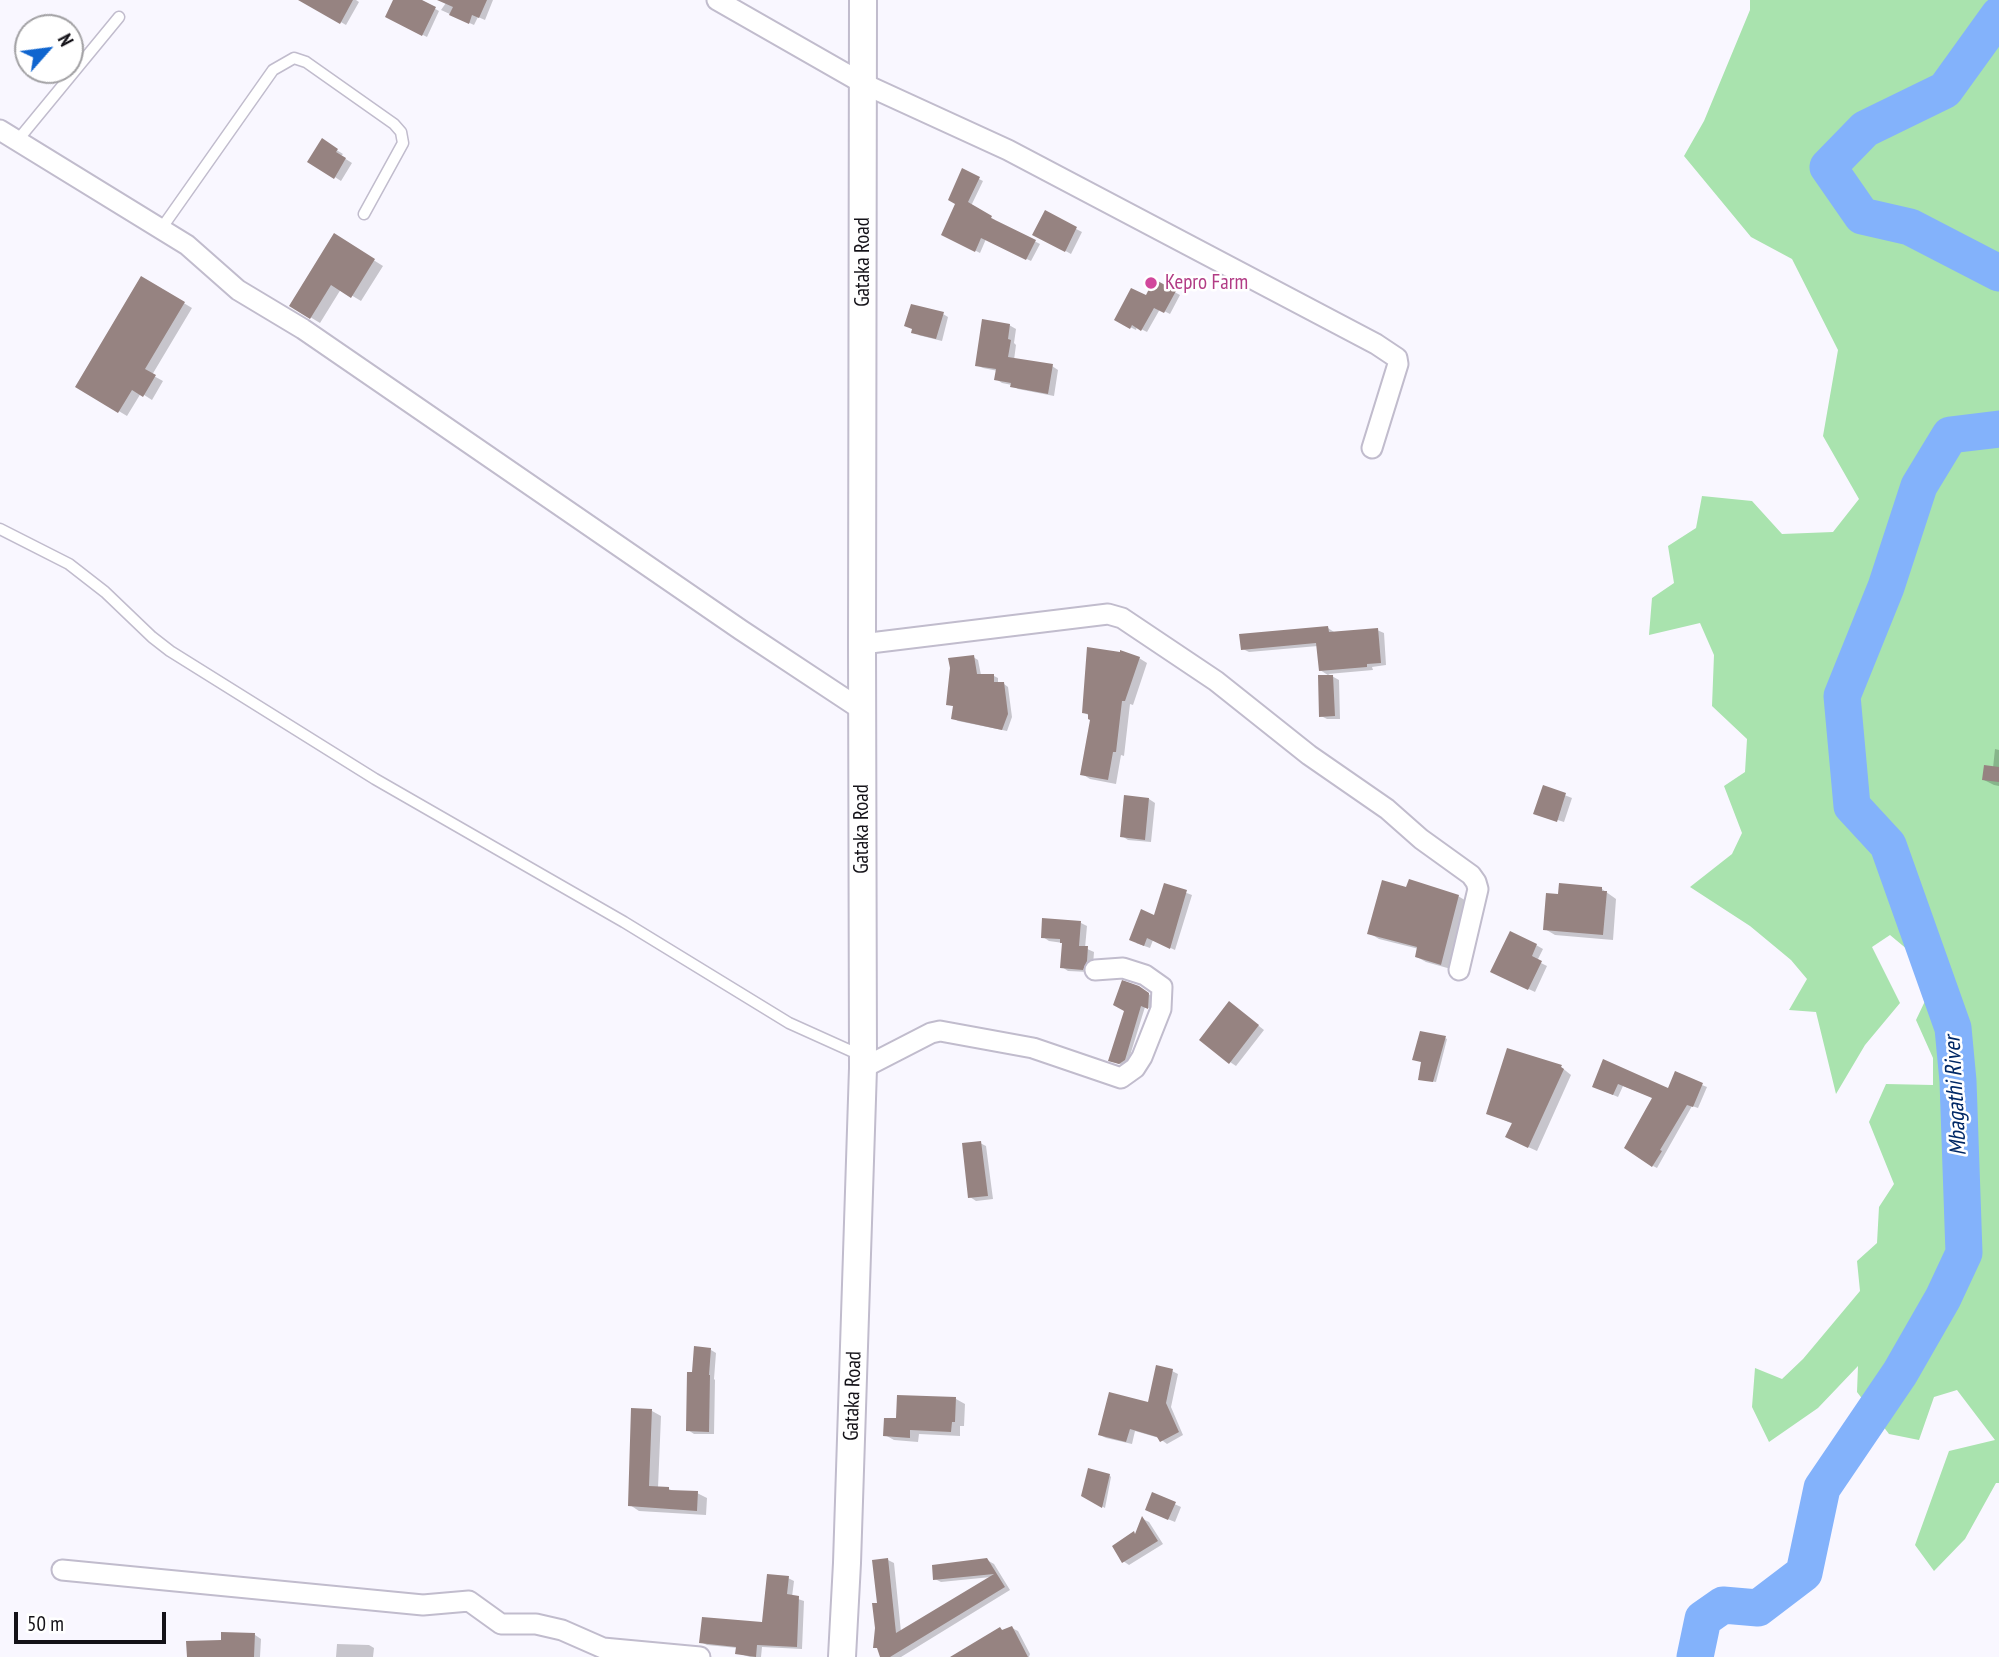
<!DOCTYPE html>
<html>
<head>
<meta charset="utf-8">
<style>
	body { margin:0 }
	#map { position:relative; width:1999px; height:1657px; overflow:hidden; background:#f9f7ff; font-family:"PT Sans Narrow",sans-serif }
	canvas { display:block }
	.north { position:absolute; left:14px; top:14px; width:70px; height:70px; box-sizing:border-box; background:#fff; border:2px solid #a1a0a3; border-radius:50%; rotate:62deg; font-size:19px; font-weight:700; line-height:28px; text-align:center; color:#141218 }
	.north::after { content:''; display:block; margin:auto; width:24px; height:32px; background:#0f65cf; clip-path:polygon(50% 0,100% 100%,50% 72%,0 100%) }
	.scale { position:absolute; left:14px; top:1612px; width:152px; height:32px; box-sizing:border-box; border:4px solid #141218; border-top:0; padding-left:9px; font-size:21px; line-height:24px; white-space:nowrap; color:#141218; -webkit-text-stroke:5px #fff; paint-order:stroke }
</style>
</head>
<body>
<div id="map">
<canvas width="1999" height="1657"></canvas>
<div class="north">N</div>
<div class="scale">50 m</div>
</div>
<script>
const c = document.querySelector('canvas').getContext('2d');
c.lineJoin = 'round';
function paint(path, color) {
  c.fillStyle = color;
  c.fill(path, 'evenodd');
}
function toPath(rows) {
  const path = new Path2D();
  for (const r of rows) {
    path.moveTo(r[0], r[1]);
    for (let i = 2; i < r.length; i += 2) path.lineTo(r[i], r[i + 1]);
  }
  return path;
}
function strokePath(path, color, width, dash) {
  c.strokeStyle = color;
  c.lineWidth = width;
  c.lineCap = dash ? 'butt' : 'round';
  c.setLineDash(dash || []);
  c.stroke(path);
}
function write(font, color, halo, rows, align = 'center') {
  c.font = font + ' "PT Sans Narrow",sans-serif';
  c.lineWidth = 5;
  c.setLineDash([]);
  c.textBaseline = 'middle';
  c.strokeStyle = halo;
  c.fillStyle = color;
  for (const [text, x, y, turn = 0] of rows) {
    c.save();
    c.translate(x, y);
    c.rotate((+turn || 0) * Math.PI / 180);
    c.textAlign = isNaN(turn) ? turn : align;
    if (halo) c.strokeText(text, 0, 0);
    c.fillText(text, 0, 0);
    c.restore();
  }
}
paint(toPath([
	[1750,0,1999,0,1999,1483,1996,1483,1965,1539,1934,1571,1915,1545,1949,1451,1995,1440,1957,1390,1934,1397,1919,1440,1889,1434,1857,1392,1858,1366,1818,1408,1769,1442,1752,1407,1755,1368,1782,1379,1803,1359,1860,1291,1857,1261,1877,1243,1879,1207,1894,1184,1869,1122,1886,1084,1933,1085,1933,1058,1916,1020,1945,959,1908,950,1890,935,1872,947,1900,1003,1865,1045,1836,1094,1816,1012,1789,1010,1807,979,1791,960,1750,926,1690,887,1732,854,1742,833,1724,786,1745,772,1747,739,1712,706,1714,655,1700,623,1649,635,1652,598,1674,583,1668,546,1696,528,1702,496,1752,501,1782,534,1833,532,1859,499,1823,436,1838,350,1792,259,1751,237,1684,156,1704,121,1750,10]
]), '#a9e3ae');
paint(toPath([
	[305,0,356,0,359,2,346,25,304,1],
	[395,0,419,0,439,11,427,37,387,17],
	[448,0,493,0,485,20,478,17,474,25,441,10],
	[322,141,343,154,341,156,352,163,341,181,310,161],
	[963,171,983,181,971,206,995,220,995,221,1040,244,1031,261,986,239,980,253,943,234,957,203],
	[1045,213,1082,232,1071,254,1035,234],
	[335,236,383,266,361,301,341,289,320,323,292,306],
	[142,278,192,308,152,375,163,381,152,400,141,393,127,416,77,386],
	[1154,281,1180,295,1170,314,1160,309,1147,332,1137,327,1136,330,1116,320,1147,297],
	[943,314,948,317,942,341,918,335],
	[1009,325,1016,329,1014,343,1016,345,1014,360,1052,366,1058,370,1054,396,1018,389,1012,385,1002,383,996,379,998,371,983,368,976,365],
	[1328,628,1334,632,1377,630,1384,633,1386,665,1372,667,1373,670,1328,674,1339,680,1340,719,1327,719,1321,716,1331,677,1320,670,1318,646,1249,652,1243,649],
	[973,657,978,660,981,675,994,676,998,678,998,684,1004,684,1008,687,1012,717,1007,731,958,721,953,718,955,707,948,704],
	[1139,658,1147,663,1133,705,1130,704,1124,756,1121,755,1116,784,1090,779,1082,774,1092,720,1090,716,1083,712],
	[1995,749,1999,750,1999,786,1994,785,1984,780,1993,768],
	[1544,787,1572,798,1564,822,1539,814],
	[1149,799,1155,803,1151,842,1128,840,1122,836],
	[1165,885,1192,895,1175,950,1153,940,1150,948,1136,943,1155,917],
	[1408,889,1458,896,1468,902,1451,969,1426,962,1417,957,1419,949,1379,939,1369,933],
	[1602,889,1616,899,1613,940,1555,935,1545,929,1559,896],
	[1081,923,1087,926,1085,948,1094,952,1093,965,1089,972,1068,971,1062,967,1063,943,1049,941,1043,937],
	[1536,945,1543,949,1537,961,1547,966,1535,992,1499,975],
	[1144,991,1153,997,1152,1009,1145,1007,1128,1062,1124,1066,1114,1062],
	[1235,1007,1264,1030,1236,1066,1230,1062],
	[1445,1038,1447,1039,1436,1082,1422,1080,1423,1062],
	[1604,1061,1668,1090,1702,1085,1707,1087,1698,1108,1692,1106,1657,1168,1653,1166,1654,1098,1623,1086,1618,1097,1599,1089],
	[1561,1067,1571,1075,1537,1151,1515,1141,1513,1124,1488,1113],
	[980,1143,986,1146,993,1199,976,1201,970,1197],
	[711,1350,716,1353,714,1379,715,1380,714,1434,694,1434,688,1430,693,1373],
	[1172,1371,1178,1374,1171,1407,1183,1435,1167,1444,1159,1438,1135,1431,1132,1444,1106,1438,1100,1435,1149,1404],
	[956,1399,965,1404,964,1426,960,1426,960,1436,919,1434,918,1442,894,1440,885,1435,898,1420],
	[652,1411,661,1416,658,1488,669,1489,675,1492,697,1493,707,1498,706,1515,639,1511,630,1505],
	[1109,1475,1111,1477,1105,1508,1083,1496],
	[1153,1494,1181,1507,1175,1522,1153,1513],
	[1143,1519,1149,1522,1163,1544,1129,1565,1123,1561],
	[888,1560,894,1563,901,1632,991,1577,941,1582,935,1579,987,1560,994,1564,1010,1590,901,1657,882,1657,879,1605],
	[788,1578,794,1581,792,1597,804,1601,802,1649,762,1647,761,1657,750,1657,737,1653,738,1648,707,1645,701,1642,763,1624],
	[1012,1628,1018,1631,1030,1654,1029,1657,953,1657,1000,1629,1005,1631],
	[255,1635,261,1639,260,1657,189,1657,223,1641],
	[337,1644,369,1645,374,1648,373,1657,336,1657]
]), '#0003');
strokePath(toPath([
	[1999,15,1945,90,1865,129,1828,167,1862,216,1910,227,1999,273],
	[1695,1657,1703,1619,1723,1605,1758,1608,1804,1573,1822,1488,1900,1373,1943,1298,1964,1253,1958,1081,1953,1028,1888,845,1852,806,1842,696,1886,587,1919,486,1950,435,1999,429]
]), '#83b2fb', 37);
paint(toPath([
	[298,0,353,0,340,24],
	[393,0,422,0,436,7,422,36,385,17],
	[437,0,487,0,479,18,472,15,469,24,449,15,453,7],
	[322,138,338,149,336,152,346,158,334,179,307,162],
	[962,168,980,177,968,202,992,216,991,218,1036,240,1026,260,981,238,975,252,941,235,955,204,948,200],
	[1045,210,1077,227,1065,252,1032,235],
	[334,233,375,259,351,298,331,285,310,319,289,306],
	[141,276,185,302,145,369,156,375,143,397,132,390,118,413,75,387],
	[1154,279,1176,291,1164,313,1154,308,1141,331,1132,325,1130,329,1114,320,1131,288,1146,295],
	[911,304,944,312,936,339,911,333,912,329,904,326],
	[982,319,1010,324,1008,339,1011,340,1008,357,1053,364,1048,394,1010,387,1011,383,994,380,996,369,975,366],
	[1328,626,1329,632,1378,628,1381,663,1367,664,1367,667,1319,671,1316,643,1241,650,1239,634],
	[1087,647,1120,652,1120,650,1140,657,1125,701,1122,701,1116,752,1113,752,1108,780,1080,775,1090,720,1088,719,1088,714,1082,713],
	[974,655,977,674,994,674,994,682,1004,682,1008,714,1002,730,951,719,953,706,946,705,950,668,948,658],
	[1318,675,1333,675,1335,716,1319,717],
	[1984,765,1999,767,1999,782,1982,780],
	[1543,785,1566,793,1557,822,1533,814],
	[1124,795,1149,798,1145,840,1120,837],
	[1409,879,1459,895,1441,965,1415,957,1417,947,1367,934,1382,880,1406,887],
	[1164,883,1187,890,1170,949,1147,938,1144,946,1129,940,1141,909,1154,915],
	[1559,883,1602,887,1602,891,1607,891,1603,935,1543,930,1546,893,1558,894],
	[1042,918,1081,921,1079,946,1088,946,1087,961,1083,970,1060,968,1062,943,1060,943,1060,939,1041,938],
	[1510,931,1537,944,1532,956,1542,961,1528,990,1490,972],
	[1122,980,1139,986,1149,993,1148,1009,1141,1006,1125,1060,1119,1064,1108,1061,1124,1011,1113,1005],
	[1229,1001,1259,1025,1229,1064,1199,1040],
	[1420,1031,1446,1036,1433,1082,1418,1080,1421,1062,1412,1060],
	[1507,1048,1562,1065,1561,1067,1564,1069,1528,1148,1505,1137,1512,1123,1486,1114],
	[1603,1059,1668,1088,1675,1071,1703,1083,1693,1107,1687,1105,1660,1150,1662,1151,1652,1167,1624,1148,1652,1098,1618,1084,1613,1095,1592,1087],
	[981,1141,988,1196,968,1198,962,1143],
	[694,1346,711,1348,709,1375,710,1375,709,1432,686,1431,687,1372,692,1372],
	[1156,1365,1173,1369,1166,1403,1179,1432,1160,1442,1157,1437,1130,1429,1126,1442,1098,1435,1109,1392,1148,1402],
	[897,1395,956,1397,955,1422,952,1422,951,1432,910,1430,910,1438,883,1436,884,1418,896,1418],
	[631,1408,652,1409,649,1486,669,1487,669,1490,698,1491,697,1511,628,1506],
	[1088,1468,1110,1474,1102,1508,1081,1496],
	[1152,1492,1176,1502,1168,1520,1145,1510],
	[1142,1516,1158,1541,1122,1563,1112,1546,1134,1531,1135,1534],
	[888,1558,896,1633,994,1574,933,1580,932,1565,987,1558,1005,1587,890,1657,880,1657,877,1648,873,1648,875,1628,872,1603,877,1603,872,1560],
	[767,1574,789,1576,787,1594,799,1596,797,1647,757,1645,756,1657,735,1654,736,1647,699,1643,702,1617,762,1622],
	[1012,1626,1028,1657,950,1657,1000,1627,1002,1630],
	[221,1632,255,1633,254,1657,187,1657,186,1641,221,1640]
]), '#968381');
const lane = toPath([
	[17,141,119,17],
	[161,229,273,70,294,58,306,62,394,124,401,132,403,143,364,214],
	[0,529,69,564,105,592,152,637,170,651,375,779,624,922,789,1023,860,1055]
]);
const street = toPath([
	[717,0,864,84,1008,150,1376,344,1397,358,1398,364,1372,448],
	[0,130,187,245,238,290,303,329,741,630,862,710],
	[862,644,1108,614,1122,618,1216,681,1309,755,1387,809,1421,839,1471,875,1476,882,1478,889,1459,970],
	[863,1068,931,1033,940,1031,1033,1048,1121,1078,1135,1068,1142,1057,1161,1009,1162,987,1145,975,1123,968,1095,970],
	[62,1570,423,1605,469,1601,501,1624,536,1624,562,1630,603,1648,700,1657]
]);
const secondary = toPath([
	[842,1657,847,1563,863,1068,862,644,863,0]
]);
strokePath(lane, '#c1bccd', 13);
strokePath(street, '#c1bccd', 23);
strokePath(secondary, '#c1bccd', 30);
strokePath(lane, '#fff', 10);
strokePath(street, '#fff', 19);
strokePath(secondary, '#fff', 26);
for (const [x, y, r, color] of [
	[1151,283,7,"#d1479c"]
]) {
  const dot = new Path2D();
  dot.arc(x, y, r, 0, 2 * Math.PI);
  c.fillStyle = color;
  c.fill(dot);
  strokePath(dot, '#fff', 2.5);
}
write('21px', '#141218', '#fff', [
	["Gataka Road",863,262,-90],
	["Gataka Road",862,829,-90],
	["Gataka Road",853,1396,-88]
]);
write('21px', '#b23c85', '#fff', [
	["Kepro Farm",1165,283]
], 'left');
write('italic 23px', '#002866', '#fff', [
	["Mbagathi River",1956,1096,-93]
]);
</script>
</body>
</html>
